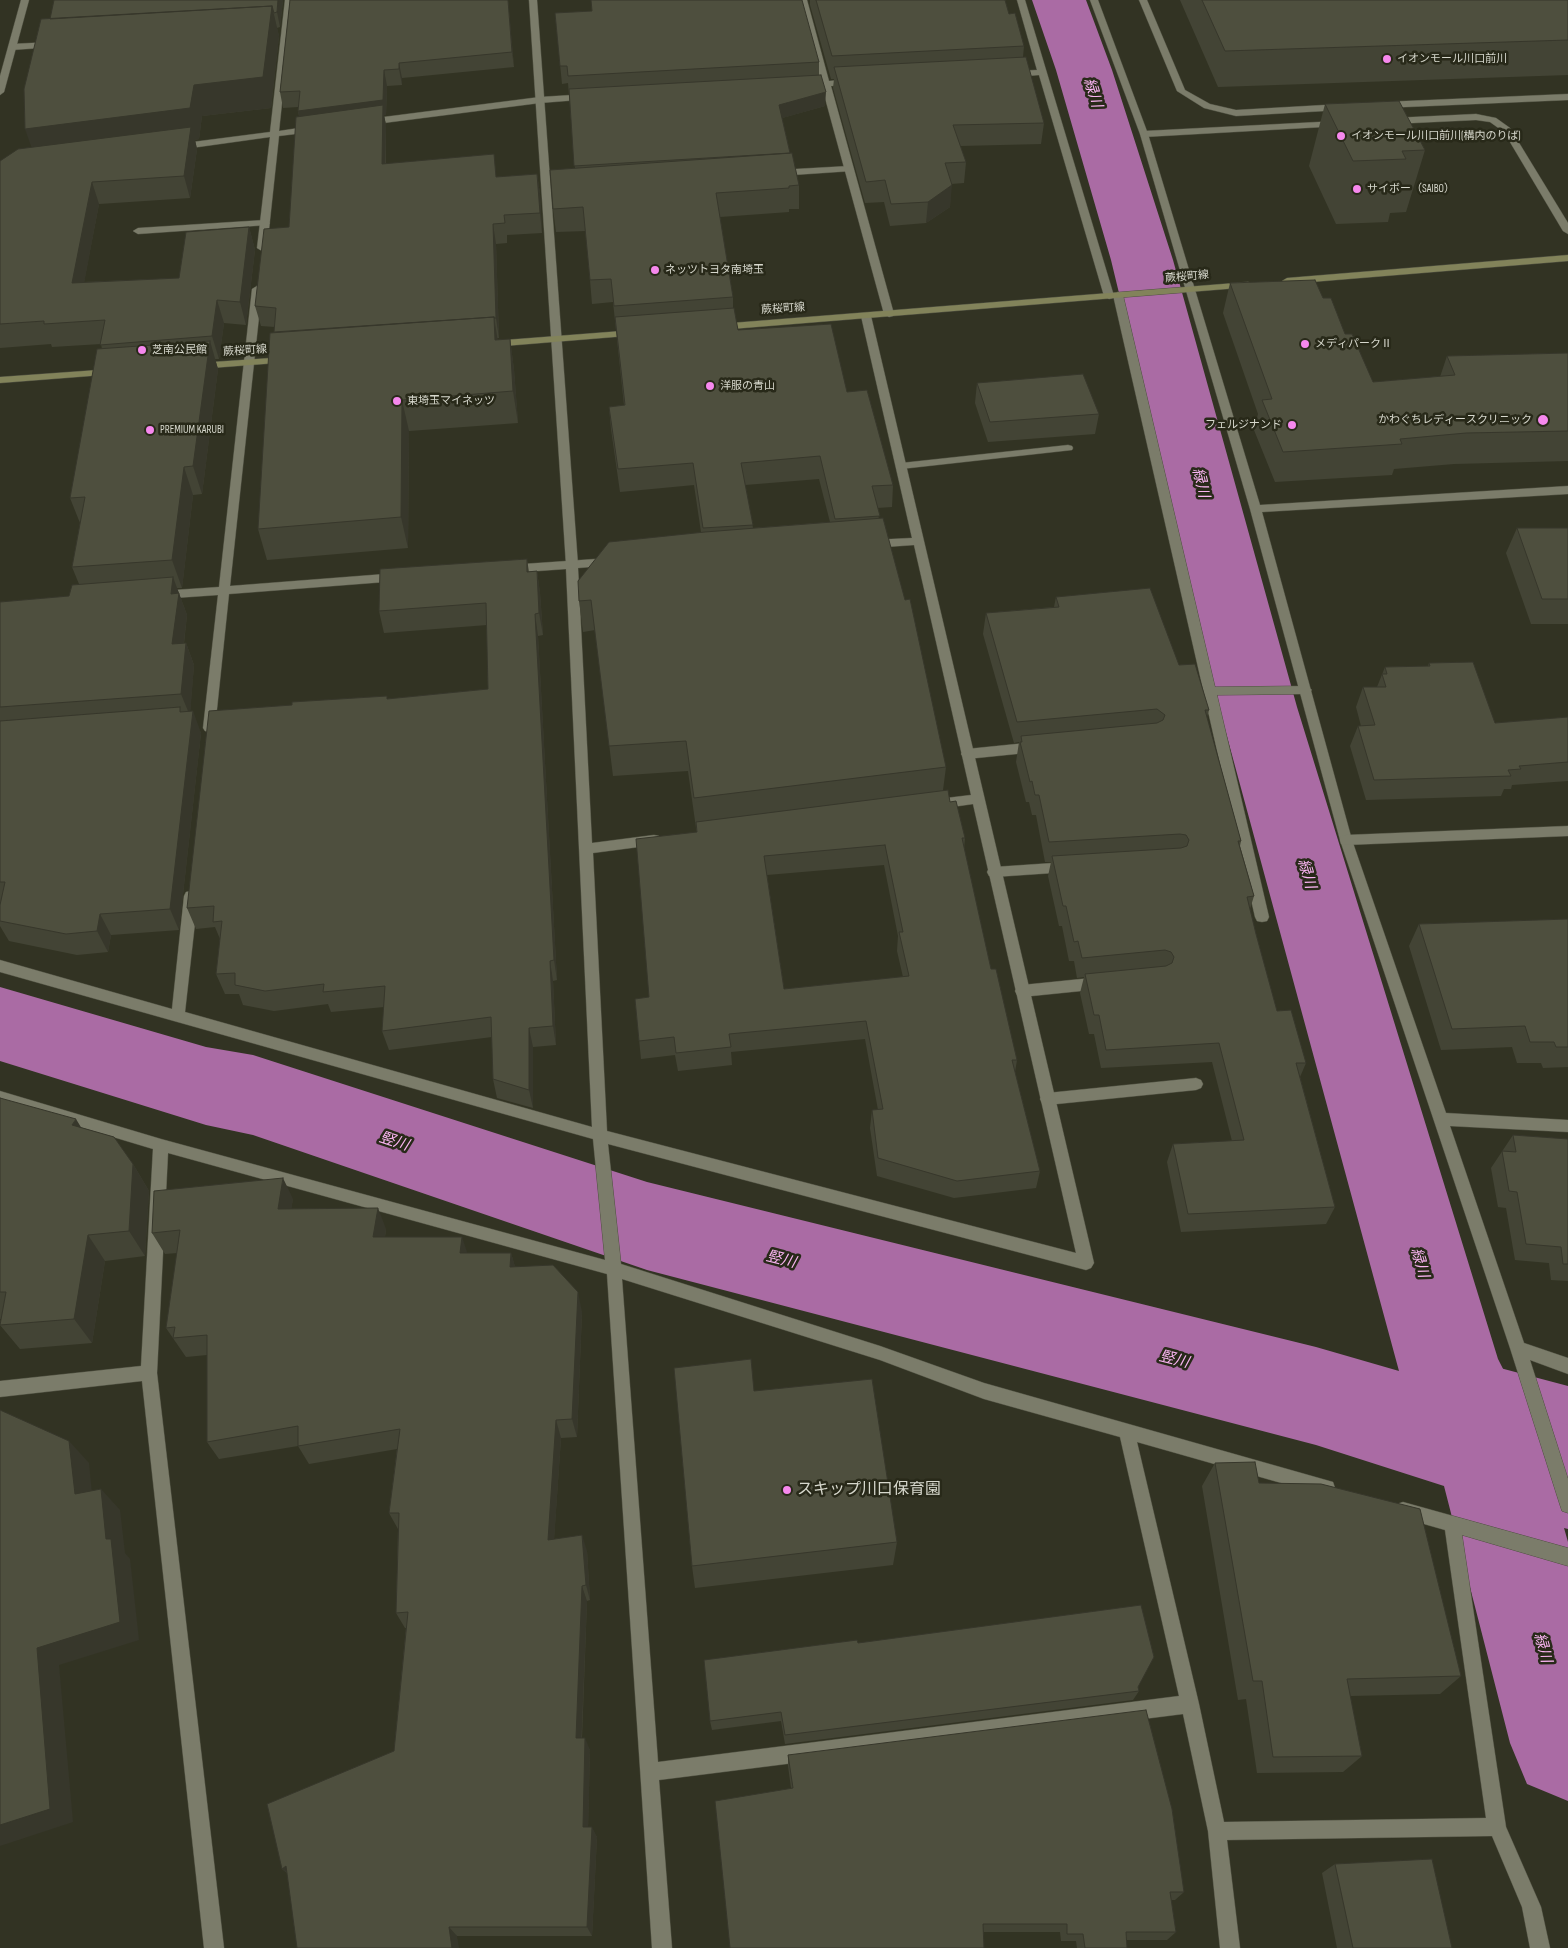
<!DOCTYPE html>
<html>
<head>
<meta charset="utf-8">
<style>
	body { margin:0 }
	canvas { display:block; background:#323323 }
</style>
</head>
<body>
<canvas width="1568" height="1948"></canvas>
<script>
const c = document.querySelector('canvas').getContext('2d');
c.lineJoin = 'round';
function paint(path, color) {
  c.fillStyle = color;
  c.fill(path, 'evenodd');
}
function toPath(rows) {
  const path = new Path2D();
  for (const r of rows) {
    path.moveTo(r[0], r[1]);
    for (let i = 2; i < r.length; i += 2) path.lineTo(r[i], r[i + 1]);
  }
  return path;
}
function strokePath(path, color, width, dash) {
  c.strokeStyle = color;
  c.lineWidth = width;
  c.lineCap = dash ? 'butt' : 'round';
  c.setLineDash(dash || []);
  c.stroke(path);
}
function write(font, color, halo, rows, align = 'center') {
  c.font = font + ' "Sofia Sans Condensed","Noto Sans JP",sans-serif';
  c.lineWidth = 5;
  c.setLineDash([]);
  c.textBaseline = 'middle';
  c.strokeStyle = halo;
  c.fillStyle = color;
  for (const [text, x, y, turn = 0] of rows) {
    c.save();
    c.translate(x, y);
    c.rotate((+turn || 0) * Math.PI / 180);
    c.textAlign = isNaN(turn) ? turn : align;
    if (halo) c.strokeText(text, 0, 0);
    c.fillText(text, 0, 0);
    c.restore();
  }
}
paint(toPath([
	[1421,1347,1568,1386,1568,1486,1525,1472,1429,1447]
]), '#aa6ba4');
paint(toPath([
	[1032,0,1086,0,1112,70,1173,260,1297,707,1498,1359,1524,1410,1568,1425,1568,1529,1564,1528,1568,1542,1568,1801,1527,1784,1510,1743,1444,1486,1316,1445,647,1270,253,1135,206,1125,0,1061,0,987,206,1047,253,1055,647,1182,1316,1347,1399,1371,1219,707,1111,260,1056,70,1032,0]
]), '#aa6ba4');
const service = toPath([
	[1139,0,1147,0,1185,90,1210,104,1236,110,1342,104,1346,107,1342,110,1236,116,1204,108,1177,91,1139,0],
	[51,42,55,45,54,47,12,50,8,47,12,44,51,42],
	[1568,94,1568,100,1383,108,1379,105,1383,102,1568,94],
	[1476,114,1496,118,1510,128,1568,223,1568,234,1563,231,1504,132,1490,122,1476,120,1392,124,1388,121,1392,118,1476,114],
	[1338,121,1342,124,1341,126,1144,137,1140,134,1144,131,1338,121],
	[849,166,854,169,852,171,778,176,773,173,778,170,849,166],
	[265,220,270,223,268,225,138,234,133,231,138,228,265,220],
	[1118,292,1123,295,1215,687,1306,686,1312,690,1306,694,1217,695,1269,917,1267,921,1262,922,1257,921,1255,917,1113,295,1118,292],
	[1068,445,1072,446,1073,448,1072,450,901,469,896,466,901,463,1068,445],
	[1036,742,1040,744,1042,747,1040,750,1036,752,967,759,963,757,961,754,963,751,967,749,1036,742],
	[1068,862,1073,863,1075,867,1073,871,1068,872,994,877,989,876,987,872,989,868,994,867,1068,862],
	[1101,977,1106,979,1108,983,1106,987,1101,989,1022,997,1017,995,1015,991,1017,987,1022,985,1101,977],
	[1196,1078,1201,1080,1203,1084,1201,1088,1196,1090,1047,1105,1042,1103,1040,1099,1042,1095,1047,1093,1196,1078]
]);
const minor = toPath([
	[285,0,293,0,279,131,312,126,316,129,312,132,279,136,267,248,262,251,257,248,270,137,177,150,172,147,177,144,270,132,285,0],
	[799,0,807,0,829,81,852,79,856,82,852,85,831,86,894,314,893,316,889,317,884,314,822,87,806,88,802,85,806,82,821,81,799,0],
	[1017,0,1025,0,1114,296,1113,298,1109,299,1104,296,1039,75,1014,77,1010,74,1014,71,1037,70,1017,0],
	[1090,0,1098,0,1148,134,1260,505,1568,486,1568,494,1262,512,1352,840,1446,1113,1568,1120,1568,1132,1450,1126,1524,1343,1568,1358,1568,1374,1530,1360,1568,1479,1568,1513,1562,1511,1560,1505,1510,1348,1340,840,1250,509,1140,134,1090,0],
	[588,94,592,97,591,99,540,103,368,125,364,122,368,119,540,97,588,94],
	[257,286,262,289,230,586,398,573,404,577,398,581,229,594,215,728,213,731,209,732,205,731,203,728,218,595,160,599,154,595,160,591,219,587,252,289,257,286],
	[866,313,871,316,1094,1263,1091,1268,1086,1270,608,1144,621,1264,880,1346,984,1383,1333,1482,1335,1488,1333,1494,1327,1496,1137,1442,1199,1704,1224,1822,1486,1818,1445,1530,1403,1518,1397,1516,1395,1510,1397,1504,1403,1502,1568,1548,1568,1566,1462,1535,1506,1827,1541,1907,1550,1948,1530,1948,1522,1907,1492,1836,1227,1840,1240,1948,1220,1948,1208,1831,1183,1714,659,1780,672,1948,652,1948,607,1274,168,1153,157,1373,224,1948,204,1948,142,1381,0,1397,0,1381,141,1366,153,1149,0,1103,0,1091,161,1139,605,1260,593,1139,0,972,0,960,172,1009,184,896,186,892,191,891,196,892,198,896,185,1012,592,1127,566,569,509,573,503,569,509,565,610,558,614,559,616,562,614,565,578,568,592,843,654,835,659,836,660,840,659,844,654,845,593,853,607,1131,1076,1253,973,804,938,809,933,807,932,804,933,801,938,799,971,795,914,545,871,548,865,544,871,540,912,538,861,316,866,313],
	[622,1279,880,1360,984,1399,1120,1437,1179,1696,658,1762,622,1279]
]);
const tertiary = toPath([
	[21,0,29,0,4,92,0,95,0,76,21,0],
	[529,0,537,0,578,565,572,569,566,565,529,0],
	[1568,826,1568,836,1346,845,1341,844,1340,840,1341,836,1346,835,1568,826]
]);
const secondary = toPath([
	[1568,255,1568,261,1287,284,1282,281,1287,278,1568,255],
	[1248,282,1253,285,1251,287,719,330,714,327,719,324,1248,282],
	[635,330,640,333,639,335,492,347,487,344,492,341,635,330],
	[286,357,291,360,290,362,198,369,193,366,198,363,286,357],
	[112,369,116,370,117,372,116,374,0,383,0,377,112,369]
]);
strokePath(service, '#4f5041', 1);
strokePath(minor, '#4f5041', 1);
strokePath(tertiary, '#4f5041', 1);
strokePath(secondary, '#4f5041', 1);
paint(service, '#7b7c6a');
paint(minor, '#7b7c6a');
paint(tertiary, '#7b7c6a');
paint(secondary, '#82835a');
paint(toPath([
	[283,0,280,27,277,28,279,36,271,108,202,116,199,139,195,140,197,149,190,198,99,204,84,282,179,278,249,227,255,250,246,325,224,323,219,359,215,359,218,369,202,494,193,495,182,588,177,588,187,615,184,643,186,643,194,665,190,712,201,733,179,930,111,935,108,952,77,955,9,941,0,926,0,602,69,596,79,584,72,567,80,523,70,498,102,349,101,344,52,347,51,344,0,348,0,161,31,148],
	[290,0,508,0,514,67,402,78,402,85,387,86,386,115,384,115,386,125,386,163,497,177,537,174,540,194,542,233,507,235,507,243,496,244,499,338,497,338,498,340,510,339,514,370,518,423,409,431,408,548,267,560,258,529,275,327,261,326,255,306,289,227,299,116,298,111,298,107,283,108,280,92],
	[810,0,1005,0,1009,14,1024,46,1023,57,1044,123,1041,144,960,146,966,162,964,183,951,184,950,207,926,223,890,226,884,202,865,203,833,88,834,79,831,79,810,5],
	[1180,0,1568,0,1568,75,1218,87],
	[592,11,819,62,819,75,825,106,782,118,790,153,799,185,799,209,789,209,789,212,720,217,733,297,733,308,738,330,847,392,893,485,892,507,877,508,879,519,946,767,943,790,950,802,965,838,964,849,991,969,1017,1060,1015,1072,1040,1171,1036,1188,954,1198,877,1176,870,1128,872,1110,878,1110,865,1039,731,1052,732,1065,678,1071,675,1055,641,1059,635,999,649,997,697,832,696,828,688,771,613,776,595,630,583,632,579,601,701,532,694,485,620,492,611,429,609,407,624,405,613,302,592,304,586,231,556,232,553,209,575,168,568,83,562,84,555,13],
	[819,479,830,522,753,528,745,485],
	[884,865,898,936,897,951,903,977,784,989,767,875],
	[1325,104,1425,150,1406,212,1390,213,1388,222,1336,224,1309,166],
	[1230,283,1323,298,1345,334,1373,382,1440,377,1447,356,1568,353,1568,461,1454,464,1394,469,1392,475,1275,482,1254,430,1258,414,1223,313],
	[977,383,1099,414,1095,434,988,442,975,403],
	[1517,528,1568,528,1568,624,1531,624,1506,553],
	[527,559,529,572,537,571,540,593,543,635,538,636,557,980,553,981,556,1045,533,1047,533,1108,497,1098,493,1079,492,1037,389,1050,382,1031,384,1007,331,1012,328,1004,274,1011,243,1005,239,994,225,994,216,974,220,939,215,927,196,929,187,908,387,699,488,689,487,625,384,633,379,611],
	[1056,597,1179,665,1209,710,1207,717,1241,841,1240,846,1254,896,1250,909,1256,934,1277,1011,1306,1063,1300,1077,1335,1207,1326,1224,1181,1232,1167,1162,1173,1144,1232,1141,1212,1062,1101,1068,1094,1034,1089,1034,1080,993,1084,977,1077,978,1074,961,1069,961,1062,926,1059,926,1048,876,1051,862,1045,862,1036,815,1032,815,1029,802,1026,802,1016,762,1019,742,1014,743,983,634,986,613,1054,607],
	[1429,663,1495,723,1568,717,1568,781,1512,785,1511,789,1504,789,1501,796,1366,800,1350,746,1358,726,1361,726,1356,707,1363,687,1377,687,1385,667,1428,666],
	[1568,919,1568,1067,1543,1068,1541,1063,1517,1063,1512,1047,1441,1050,1409,946,1419,924],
	[0,1098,81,1128,133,1164,149,1191,145,1256,105,1261,92,1343,20,1349,0,1325,1,1319,0,1319],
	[1513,1135,1568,1139,1568,1281,1551,1280,1549,1263,1515,1260,1506,1208,1498,1207,1491,1168],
	[293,1199,291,1209,386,1229,385,1237,467,1253,511,1253,515,1267,582,1312,577,1437,561,1438,554,1539,587,1551,590,1600,587,1601,582,1738,590,1750,588,1827,597,1837,592,1936,457,1936,287,1873,282,1869,394,1751,406,1628,405,1628,396,1613,398,1529,389,1513,397,1449,309,1464,298,1446,219,1459,207,1442,207,1355,186,1357,166,1328,177,1253,165,1254,152,1233],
	[754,1391,897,1542,893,1565,695,1588,692,1566],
	[1215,1463,1461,1676,1440,1694,1350,1696,1362,1756,1343,1772,1257,1773,1246,1699,1238,1700,1202,1486],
	[858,1643,1138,1687,1139,1691,1133,1700,785,1744,781,1721,712,1730,710,1721],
	[788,1755,1184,1892,1175,1900,1171,1900,1176,1932,1167,1940,1126,1940,1127,1948,1077,1948,1076,1941,1061,1941,1060,1932,983,1932,791,1788,788,1766],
	[1335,1864,1452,1948,1337,1948,1322,1873]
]), '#434435');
paint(toPath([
	[278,0,283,0,280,27,277,12],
	[508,0,514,67,512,52],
	[272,6,279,36,271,108,202,116,199,139,195,140,197,149,190,198,184,176,36,160,25,129,194,85],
	[399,63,402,78,402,85,399,69],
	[384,70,387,86,386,115,384,115,386,125,385,183,301,126,298,111],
	[826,92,825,106,779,119,779,105],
	[537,174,540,194,542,233,540,213],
	[92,182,99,204,80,305,72,283],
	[952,185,950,207,926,223,928,202],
	[493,224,496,244,499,338,496,318],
	[249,227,255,250,246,325,240,302],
	[217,300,224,323,219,359,212,336],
	[494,317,499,348,495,340],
	[510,339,514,370,518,423,513,391],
	[210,341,218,369,202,494,193,466],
	[402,400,409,431,408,548,401,517],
	[184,467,193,495,182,588,172,560],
	[537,571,540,593,543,635,539,613],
	[173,577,187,615,181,666,172,644,171,594],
	[535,614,538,636,557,980,554,960],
	[186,643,194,665,190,716,181,694],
	[193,711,201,733,179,930,170,909],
	[100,914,111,935,108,952,97,931],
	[550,961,553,981,556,1045,553,1026],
	[529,1028,533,1047,533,1108,529,1090],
	[76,1119,93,1147,72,1125],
	[133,1164,149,1191,145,1256,129,1231],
	[283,1178,293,1199,288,1230,278,1209],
	[378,1208,386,1229,382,1258,373,1237],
	[88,1235,105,1261,92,1343,74,1319],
	[462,1237,469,1258,460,1253],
	[511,1253,517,1273,510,1267],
	[578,1292,582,1312,577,1437,572,1419],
	[556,1420,561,1438,553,1556,548,1540],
	[69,1441,89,1463,94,1515,75,1494],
	[101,1489,120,1510,125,1553,130,1559,139,1640,59,1665,73,1822,0,1846,0,1825,37,1648,106,1539],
	[582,1535,587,1551,590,1600,586,1585],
	[582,1586,587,1601,581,1750,576,1738],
	[585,1738,590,1750,588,1837,583,1827],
	[592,1827,597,1837,592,1936,587,1927],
	[286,1866,294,1878,282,1869],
	[449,1927,457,1936,459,1948,452,1948]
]), '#37372b');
const building = toPath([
	[54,0,278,0,277,12,274,13,272,6,50,19,54,0],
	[290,0,508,0,512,52,399,63,399,69,384,70,383,100,298,111,300,91,280,92,290,0],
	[591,0,802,0,819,62,568,76,567,66,560,66,555,13,592,11,591,0],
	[816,0,1005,0,1009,14,1015,13,1024,46,832,56,816,0],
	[1202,0,1568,0,1568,40,1225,51,1202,0],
	[272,6,263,77,194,85,190,108,25,129,24,89,41,19,272,6],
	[1026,57,1044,123,953,125,966,162,945,163,952,185,928,202,891,204,885,180,866,182,834,67,1026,57],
	[821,75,826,92,779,105,790,153,574,166,569,89,821,75],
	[1399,101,1425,150,1402,151,1406,159,1353,161,1325,104,1399,101],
	[383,105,382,164,494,154,496,177,537,174,540,213,504,215,505,223,493,224,496,318,494,318,494,317,274,332,276,308,255,306,264,229,289,227,296,117,383,105],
	[191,127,184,176,92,182,72,283,179,278,186,232,249,227,240,302,217,300,212,336,100,345,105,320,44,324,44,321,0,324,0,161,18,149,191,127],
	[792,153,799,185,789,186,789,188,716,193,733,297,614,306,611,279,590,280,583,207,553,209,550,170,792,153],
	[1315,280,1323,298,1331,298,1345,334,1352,334,1373,382,1455,375,1447,356,1568,353,1568,431,1466,433,1400,439,1402,444,1283,452,1262,400,1272,399,1230,283,1315,280],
	[734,308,738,330,831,324,847,392,867,390,893,485,872,486,880,516,835,519,820,456,741,463,753,525,703,528,693,463,618,469,609,407,625,405,615,317,734,308],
	[494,317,495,340,510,339,513,391,402,400,401,517,258,529,270,333,494,317],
	[210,341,193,466,184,467,172,560,72,567,85,497,70,498,97,349,210,341],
	[1083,374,1099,414,990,422,977,383,1083,374],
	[883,518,905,600,910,599,946,767,694,798,686,741,609,746,591,600,579,601,578,581,609,542,705,532,883,518],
	[1517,528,1568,528,1568,599,1542,599,1517,528],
	[527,559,527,572,537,571,539,613,535,614,554,960,550,961,553,1026,529,1028,529,1090,493,1079,491,1017,382,1031,385,986,323,992,324,984,265,991,235,985,235,973,216,974,222,921,213,922,214,906,187,908,209,711,292,705,292,702,387,696,387,699,488,689,486,603,379,611,380,569,527,559],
	[173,577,171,594,179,593,172,644,186,643,181,694,0,707,0,602,69,596,72,585,173,577],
	[1150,588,1179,665,1195,664,1209,710,1205,710,1241,841,1238,841,1254,896,1247,897,1256,934,1277,1011,1291,1010,1306,1063,1296,1063,1335,1207,1188,1214,1173,1144,1244,1140,1219,1043,1106,1050,1099,1015,1094,1015,1085,974,1166,966,1172,963,1174,957,1171,952,1165,950,1082,958,1078,941,1074,942,1066,906,1063,906,1052,856,1181,848,1187,846,1189,840,1186,835,1180,834,1049,842,1039,795,1035,795,1032,781,1030,782,1020,742,1022,742,1021,736,1157,723,1163,720,1165,715,1157,709,1017,722,986,613,1059,607,1056,597,1150,588],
	[1473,662,1495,723,1568,717,1568,762,1519,766,1521,769,1508,770,1511,776,1374,780,1358,726,1375,725,1363,687,1386,687,1382,674,1387,674,1385,667,1430,666,1429,663,1473,662],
	[180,707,180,712,193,711,170,909,100,914,97,931,66,934,0,921,0,905,5,882,0,882,0,721,180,707],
	[948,790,950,802,956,801,965,838,962,838,991,969,996,969,1017,1060,1012,1060,1040,1171,957,1181,878,1158,872,1110,883,1109,866,1021,729,1034,731,1047,676,1053,674,1037,639,1041,635,999,649,997,636,839,697,832,696,822,948,790],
	[885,845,903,932,899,932,909,976,784,989,764,856,885,845],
	[1568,919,1568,1047,1556,1047,1554,1042,1530,1042,1525,1026,1452,1029,1419,924,1568,919],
	[0,1098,76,1119,72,1125,114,1137,133,1164,129,1231,88,1235,74,1319,0,1325,6,1292,0,1292,0,1098],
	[1513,1135,1568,1139,1568,1264,1563,1264,1561,1247,1526,1244,1517,1192,1509,1191,1502,1151,1516,1152,1513,1135],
	[283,1178,278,1209,378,1208,373,1237,462,1237,460,1253,511,1253,510,1267,553,1265,578,1292,572,1419,556,1420,548,1540,582,1535,586,1585,582,1586,576,1738,585,1738,583,1827,592,1827,587,1927,449,1927,452,1948,297,1948,286,1866,282,1869,267,1804,394,1751,408,1612,396,1613,399,1513,389,1513,400,1429,298,1446,298,1426,207,1442,207,1335,173,1338,175,1327,166,1328,180,1230,152,1233,154,1191,283,1178],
	[751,1359,754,1391,872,1379,897,1542,692,1566,674,1368,751,1359],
	[0,1410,69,1441,75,1494,101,1489,106,1539,111,1539,120,1622,37,1648,50,1809,0,1825,0,1410],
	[1255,1462,1259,1483,1321,1484,1420,1509,1461,1676,1347,1679,1362,1756,1273,1757,1262,1681,1253,1681,1215,1463,1255,1462],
	[1141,1605,1154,1657,1138,1687,1139,1691,785,1735,781,1712,710,1721,704,1660,857,1640,858,1643,1141,1605],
	[1146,1710,1172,1809,1184,1892,1170,1892,1176,1932,1126,1932,1127,1948,1085,1948,1083,1934,1067,1934,1067,1924,983,1924,984,1948,730,1948,715,1801,793,1788,788,1755,1146,1710],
	[1432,1859,1452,1948,1353,1948,1335,1864,1432,1859]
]);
paint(building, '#4e4f3e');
strokePath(building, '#37372b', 1);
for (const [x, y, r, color] of [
	[1387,59,5,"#f688ed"],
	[1341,136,5,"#f688ed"],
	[1357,189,5,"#f688ed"],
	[655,270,5,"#f688ed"],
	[1305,344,5,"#f688ed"],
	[142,350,5,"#f688ed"],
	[710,386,5,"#f688ed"],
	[397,401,5,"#f688ed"],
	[1543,420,6,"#f688ed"],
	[1292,425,5,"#f688ed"],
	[150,430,5,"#f688ed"],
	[787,1490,5,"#f688ed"]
]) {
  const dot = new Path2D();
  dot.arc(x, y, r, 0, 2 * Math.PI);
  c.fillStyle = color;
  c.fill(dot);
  strokePath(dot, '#282919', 2);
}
write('11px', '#d7d8cd', '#282919', [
	["イオンモール川口前川",1397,59],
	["イオンモール川口前川(構内のりば)",1351,136],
	["サイボー（SAIBO）",1367,189],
	["ネッツトヨタ南埼玉",665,270],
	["メディパークⅡ",1315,344],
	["芝南公民館",152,350],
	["洋服の青山",720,386],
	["東埼玉マイネッツ",407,401],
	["かわぐちレディースクリニック",1532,420,"right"],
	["フェルジナンド",1282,425,"right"],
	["PREMIUM KARUBI",160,430]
], 'left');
write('11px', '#d7d8cd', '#282919', [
	["蕨桜町線",1187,277,-5],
	["蕨桜町線",783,309,-4],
	["蕨桜町線",245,351,-4]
]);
write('italic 15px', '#fbb5f3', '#282919', [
	["緑川",1092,93,73],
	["緑川",1200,483,76],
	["緑川",1306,874,74],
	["竪川",394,1142,18],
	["竪川",781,1260,14],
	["緑川",1419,1263,74],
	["竪川",1174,1360,14],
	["緑川",1542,1648,75]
]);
write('16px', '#d7d8cd', '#282919', [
	["スキップ川口保育園",797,1490]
], 'left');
</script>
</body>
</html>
